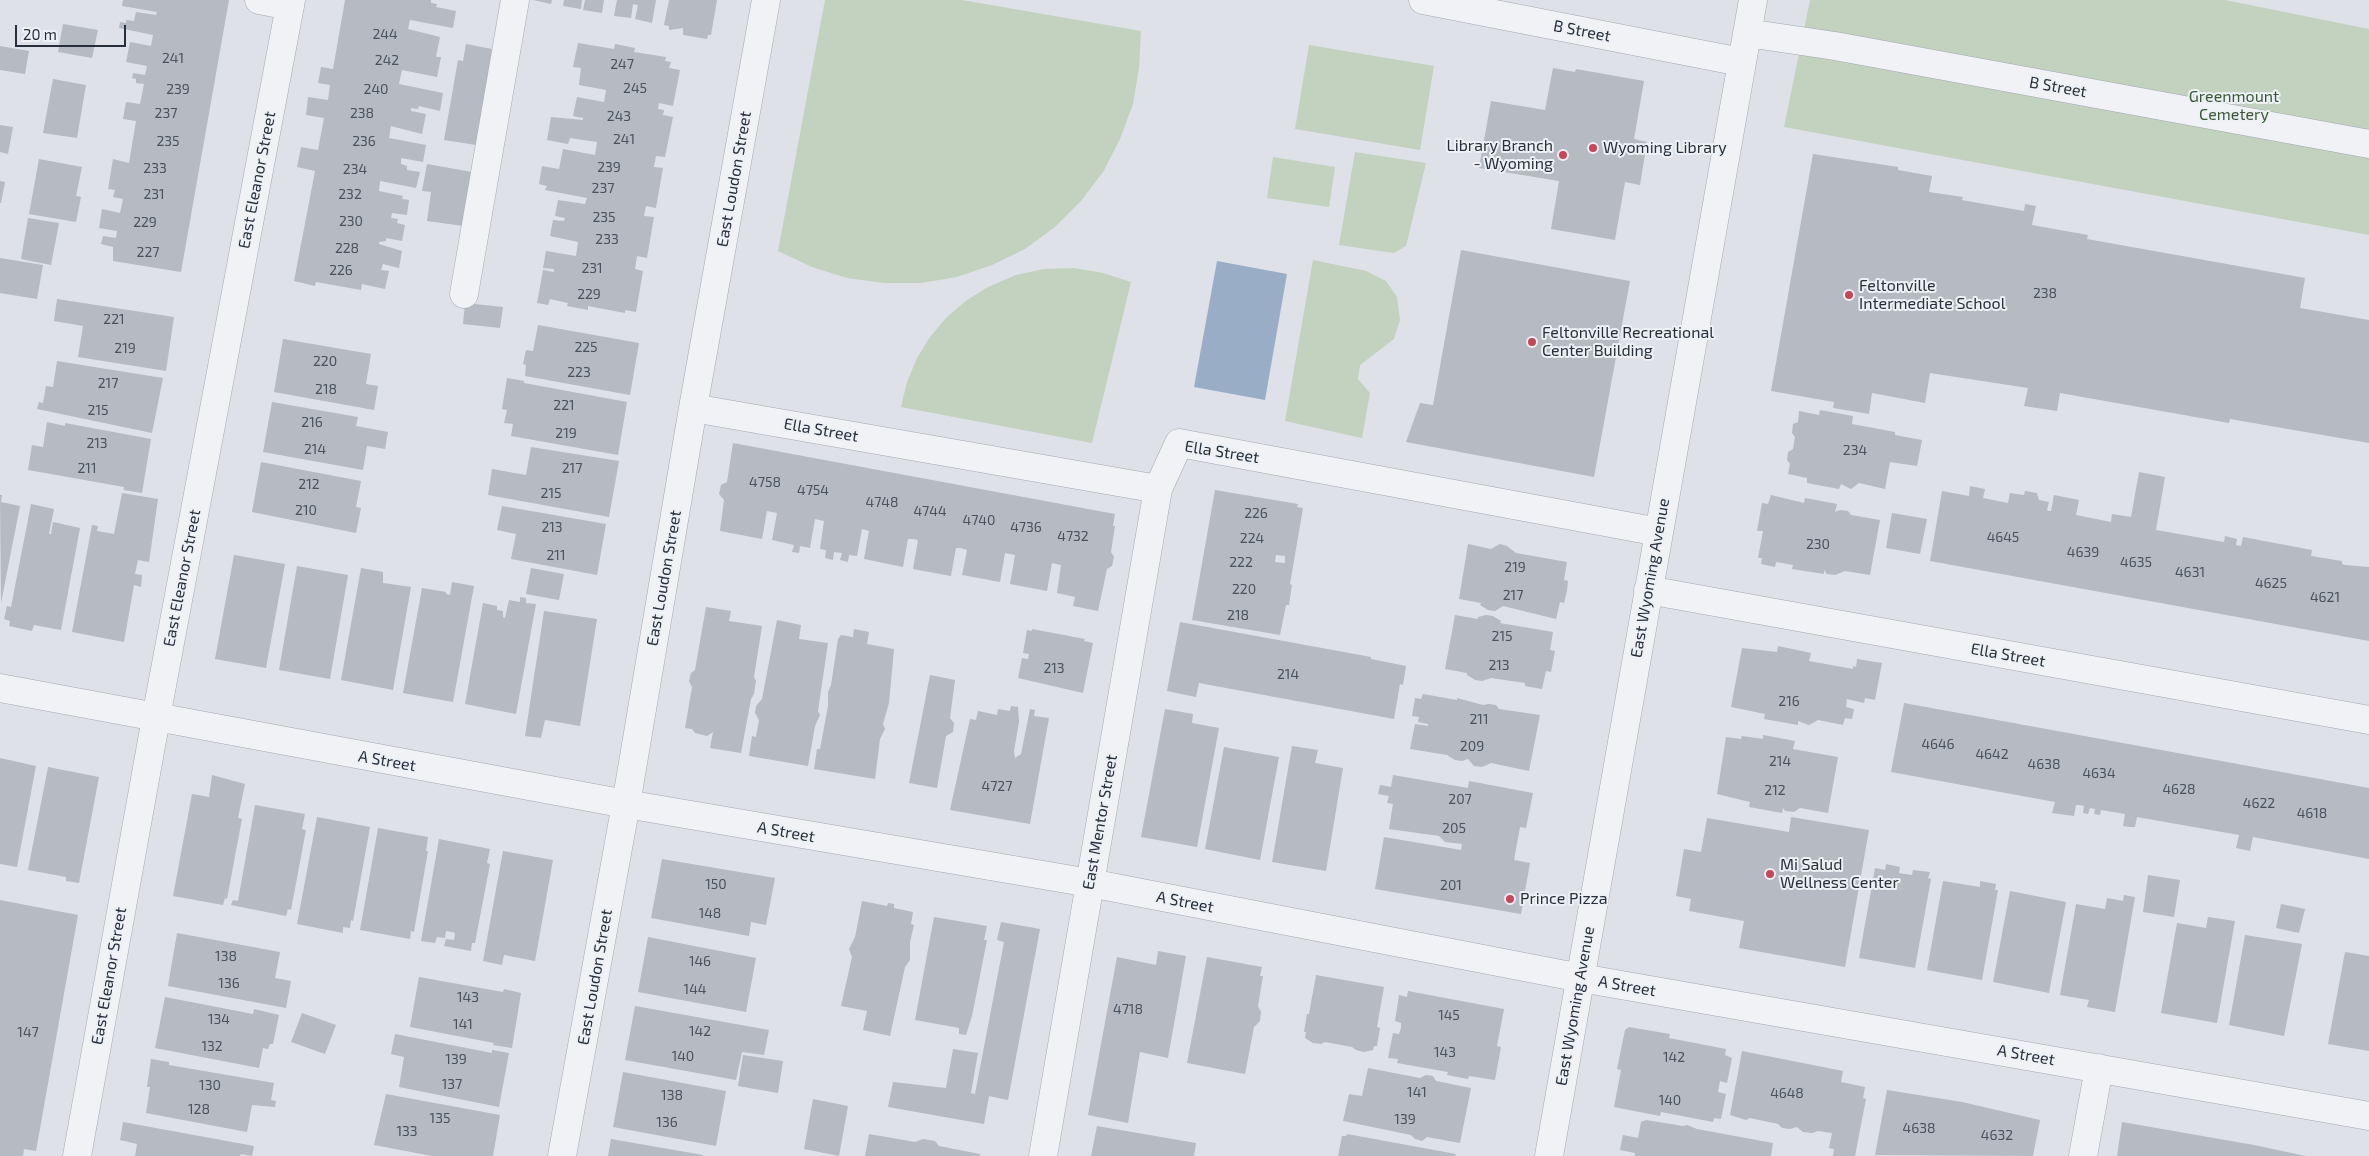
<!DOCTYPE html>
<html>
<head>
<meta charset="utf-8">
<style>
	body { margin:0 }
	#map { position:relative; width:2369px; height:1156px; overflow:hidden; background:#dee1e7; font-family:"Exo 2",sans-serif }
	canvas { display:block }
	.scale { position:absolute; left:15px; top:25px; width:111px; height:22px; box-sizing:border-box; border:2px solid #272f3d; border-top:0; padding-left:6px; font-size:15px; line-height:18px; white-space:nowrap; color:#272f3d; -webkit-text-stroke:4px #edf0f5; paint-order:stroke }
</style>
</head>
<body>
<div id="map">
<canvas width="2369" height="1156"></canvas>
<div class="scale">20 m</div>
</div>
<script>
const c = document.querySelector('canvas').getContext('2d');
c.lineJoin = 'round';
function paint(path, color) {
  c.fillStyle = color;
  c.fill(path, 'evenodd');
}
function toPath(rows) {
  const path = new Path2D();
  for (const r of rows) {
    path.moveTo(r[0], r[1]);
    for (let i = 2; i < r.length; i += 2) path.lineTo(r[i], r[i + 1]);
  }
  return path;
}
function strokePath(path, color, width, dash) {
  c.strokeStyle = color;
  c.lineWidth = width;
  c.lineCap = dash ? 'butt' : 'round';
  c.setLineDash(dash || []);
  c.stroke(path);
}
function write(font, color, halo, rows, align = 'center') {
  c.font = font + ' "Exo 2",sans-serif';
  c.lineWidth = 4;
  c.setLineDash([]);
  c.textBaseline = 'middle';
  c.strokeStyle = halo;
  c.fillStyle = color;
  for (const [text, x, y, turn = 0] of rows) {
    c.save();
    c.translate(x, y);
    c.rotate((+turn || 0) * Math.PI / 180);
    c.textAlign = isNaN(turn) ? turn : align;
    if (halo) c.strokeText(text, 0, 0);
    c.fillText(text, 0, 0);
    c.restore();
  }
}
paint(toPath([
	[825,0,962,0,1141,31,1139,68,1133,104,1120,139,1103,172,1081,201,1055,227,1025,249,992,265,957,277,921,283,884,283,847,278,812,267,778,251],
	[1810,0,2225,0,2369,29,2369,235,1784,127],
	[1309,45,1434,66,1420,150,1295,129],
	[1355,152,1426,163,1406,246,1394,253,1339,245],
	[1273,157,1335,167,1329,207,1267,198],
	[1313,260,1366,271,1386,281,1397,297,1400,320,1394,339,1360,365,1358,379,1370,393,1362,438,1285,421],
	[1074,268,1103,273,1131,282,1092,443,901,407,907,382,917,358,930,337,947,317,967,300,988,287,1016,275,1044,269]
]), '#c3d1bf');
paint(toPath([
	[1217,261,1287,274,1265,400,1194,387]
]), '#99aec6');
paint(toPath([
	[123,0,229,0,181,272,113,261,113,247,101,244,103,236,116,238,117,231,99,228,102,209,120,213,123,199,113,197,115,190,108,189,113,159,129,163,136,121,123,119,126,102,140,104,144,84,136,83,136,79,132,78,133,73,145,75,147,66,126,62,130,42,151,46,153,35,119,28,120,22,126,23,126,20,134,21,136,12,156,15,157,12,122,6],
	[345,0,431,0,431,3,437,4,436,7,456,11,453,28,410,20,408,29,440,37,436,57,441,57,437,77,402,70,399,84,443,93,440,111,419,106,418,109,411,108,411,111,426,114,422,134,391,126,389,138,426,145,423,162,401,158,401,164,407,166,407,170,420,172,416,188,380,181,379,191,403,196,402,199,409,200,407,215,392,213,391,218,398,219,397,223,405,225,402,241,386,238,386,241,379,242,379,244,402,251,399,268,383,264,381,270,389,271,385,289,362,284,361,290,316,282,315,286,294,281,315,171,297,167,301,147,318,150,324,118,306,115,308,97,328,100,330,85,318,83,321,67,333,69],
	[533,0,552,0,551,4],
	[564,0,582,0,581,9,563,6],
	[585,0,604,0,602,13,583,10],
	[617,0,656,0,652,23,635,19,638,5,633,4,631,18,614,16],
	[669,0,717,0,711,35,708,35,707,39,683,35,683,28,669,30,669,26,664,25],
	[63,24,98,30,92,58,58,52],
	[578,43,614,49,615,44,635,48,634,52,666,57,665,61,671,62,669,68,680,70,673,106,659,103,658,109,664,110,663,115,673,117,665,157,656,156,654,167,663,168,656,208,646,206,644,216,654,217,647,258,637,256,635,269,643,271,636,312,625,310,625,313,588,306,588,310,567,306,568,303,550,299,548,305,537,303,543,270,554,272,554,269,543,268,546,251,576,256,578,242,550,236,553,220,564,221,565,218,555,216,558,200,585,204,587,198,545,190,547,186,539,184,542,166,559,169,563,149,595,155,597,142,570,138,568,144,547,140,551,117,583,120,583,118,573,116,577,97,604,102,606,90,579,85,581,68,573,67],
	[466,44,492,49,476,145,444,140,458,60,463,61],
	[0,46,29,51,25,74,0,70],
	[1553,68,1575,72,1576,69,1644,81,1634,139,1647,142,1640,185,1625,182,1615,240,1551,229,1559,181,1479,168,1491,101,1545,110],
	[53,79,86,85,77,138,43,133],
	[0,125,13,127,8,154,0,152],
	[1813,154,1898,167,1898,170,1932,176,1929,192,1963,197,1962,200,2024,211,2025,204,2036,206,2032,225,2088,235,2087,239,2305,278,2300,308,2369,320,2369,443,2230,419,2229,423,2060,393,2057,411,2024,406,2028,388,1930,373,1925,403,1872,393,1869,414,1833,408,1834,402,1771,391],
	[39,159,82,167,76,196,81,197,76,222,29,214],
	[427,164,472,172,463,226,427,221,431,192,422,191],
	[0,181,5,182,1,203,0,203],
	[28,218,59,223,51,265,21,259],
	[1461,250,1630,281,1594,477,1406,442,1420,403,1433,405],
	[0,258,43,265,37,299,0,293],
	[57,299,174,317,166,371,78,357,83,326,54,321],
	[465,303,503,307,500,328,463,324],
	[538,325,639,343,630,395,525,376,526,365,523,364,526,350,533,351],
	[283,339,371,354,366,384,378,386,374,410,274,392],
	[57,361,163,378,152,433,37,409,39,402,43,403,46,386,53,387],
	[507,378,524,381,524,383,627,402,618,455,511,436,513,424,504,423,507,410,502,409],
	[272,402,358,417,356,426,388,432,385,449,367,446,363,470,263,452],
	[1820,410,1853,416,1852,424,1895,432,1895,435,1922,440,1917,466,1890,462,1885,489,1859,483,1851,489,1841,484,1839,489,1807,483,1807,478,1788,474,1790,464,1787,460,1788,452,1793,449,1795,437,1792,433,1793,424,1798,422,1799,411,1819,415],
	[47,422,65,426,65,423,151,439,142,493,124,490,124,487,28,470,32,445,43,447],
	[733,443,1115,514,1113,526,1115,526,1111,552,1114,557,1112,566,1107,569,1098,611,1073,606,1075,597,1057,593,1061,565,1056,564,1052,563,1047,591,1010,584,1015,555,1005,553,1000,582,962,575,967,550,960,548,956,548,951,576,913,569,918,540,913,539,908,539,903,567,864,559,869,531,862,529,857,556,849,555,848,562,840,560,842,553,834,552,833,560,825,558,826,550,820,549,824,521,815,519,810,548,800,546,799,553,792,552,794,545,772,540,777,513,767,511,762,539,720,531,724,500,719,494,721,485,727,482],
	[531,447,619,461,609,517,488,495,492,469,526,475],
	[261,462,361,481,356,507,361,508,356,533,252,512],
	[2139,472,2165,477,2156,530,2224,542,2225,536,2237,539,2236,545,2241,546,2243,537,2312,550,2311,556,2342,561,2342,564,2345,565,2369,567,2369,641,1930,561,1942,491,1969,496,1970,486,1985,489,1983,498,2008,503,2010,493,2024,495,2025,491,2037,493,2039,500,2049,502,2047,510,2049,511,2051,511,2054,495,2079,500,2076,515,2111,522,2112,514,2131,517],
	[1215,490,1298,504,1297,507,1303,508,1290,584,1292,585,1289,605,1286,605,1280,635,1192,620],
	[1276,555,1285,556,1285,563,1275,562],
	[122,493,158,499,149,562,138,560,135,574,142,575,141,587,134,585,124,642,72,632,92,525,98,526,97,531,114,534],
	[0,495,2,495,1,502,20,506,1,603],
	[1771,495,1804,503,1805,498,1837,504,1835,512,1840,510,1848,511,1851,515,1880,520,1870,575,1845,571,1835,575,1827,574,1824,570,1824,574,1792,569,1793,565,1776,562,1775,567,1761,564,1762,558,1758,558,1763,531,1757,531,1762,503,1768,504],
	[31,504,54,509,49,534,51,534,53,522,80,528,61,630,34,625,32,631,9,626,10,621,4,619,7,606,11,607],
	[502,506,606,524,597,575,511,559,516,534,497,530],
	[1892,513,1927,519,1920,554,1886,548],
	[1468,544,1491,549,1500,544,1507,546,1516,553,1567,562,1564,580,1568,581,1567,591,1564,603,1560,602,1556,619,1503,606,1495,611,1488,610,1480,605,1481,603,1459,599],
	[234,555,285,564,266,668,215,659],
	[297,566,348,575,330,679,279,670],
	[361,568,383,572,383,583,411,587,393,690,341,680],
	[531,568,564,574,559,600,526,594],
	[452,582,474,586,453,702,403,693,422,588,446,592,446,594,450,595],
	[520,597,526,598,526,603,536,604,516,714,465,704,483,603,497,606,497,610,503,611,503,617,505,618,509,600,520,602],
	[706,607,731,611,729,621,762,626,754,677,756,681,754,694,751,699,741,753,710,748,713,732,707,736,695,733,692,729,685,728,692,687,689,681,691,673,695,670],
	[544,611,597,619,580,726,545,720,541,738,525,736],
	[1455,615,1478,619,1478,617,1486,615,1493,616,1501,621,1500,623,1553,632,1550,650,1555,651,1551,672,1546,671,1542,689,1525,686,1525,683,1491,678,1482,681,1475,680,1467,675,1467,673,1445,669],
	[777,620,801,625,799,639,828,643,818,711,820,715,815,726,808,766,749,756,752,736,756,737,759,720,755,713,756,706,762,699],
	[1180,622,1371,657,1371,659,1406,666,1403,685,1400,684,1394,719,1199,683,1196,697,1167,691],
	[854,629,869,632,867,644,894,649,889,703,883,724,885,729,880,739,875,779,814,769,817,749,820,749,828,706,828,692,831,685,838,639,841,635,853,637],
	[1032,629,1085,639,1084,641,1093,643,1083,693,1018,678,1022,658,1028,659,1029,654,1023,653,1027,630,1032,631],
	[1778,646,1811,653,1809,661,1853,669,1853,666,1856,667,1857,659,1882,663,1875,700,1865,698,1864,703,1847,699,1846,707,1854,709,1852,719,1845,718,1843,725,1818,720,1809,725,1798,721,1798,725,1764,719,1765,714,1731,707,1742,648,1777,652],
	[930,675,955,680,950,718,954,723,953,732,946,736,937,788,909,783],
	[1423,694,1457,700,1457,698,1483,705,1489,704,1496,705,1499,709,1540,715,1529,771,1491,763,1482,767,1474,766,1468,759,1462,761,1455,760,1447,755,1410,749,1415,724,1428,726,1428,724,1418,722,1419,717,1412,716,1415,698,1421,699],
	[1904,703,2369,788,2369,859,2253,837,2250,851,2236,848,2239,835,2137,817,2135,827,2130,827,2123,826,2125,814,2101,810,2100,815,2094,814,2095,809,2090,808,2088,814,2083,813,2084,806,2079,805,2076,805,2074,816,2052,813,2055,802,1891,772],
	[1011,706,1018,707,1019,722,1014,751,1015,758,1021,754,1030,709,1035,710,1034,716,1049,718,1030,824,950,810,970,719,976,720,978,711,997,715,998,709,1010,711],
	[1165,709,1193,714,1192,723,1219,728,1197,847,1141,837],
	[1763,735,1795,741,1793,749,1838,757,1828,813,1800,808,1794,812,1785,811,1783,808,1782,813,1749,807,1750,802,1717,794,1726,737,1741,739,1742,736,1763,739],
	[1292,746,1318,750,1315,763,1343,768,1326,871,1272,862],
	[1224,747,1279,757,1260,860,1205,849],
	[0,758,36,766,17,867,0,864],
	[48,767,99,777,79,883,66,881,66,877,28,870],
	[212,775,245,784,238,818,242,819,227,899,225,898,223,905,173,896,192,794,209,797],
	[1393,775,1468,788,1469,781,1533,793,1526,828,1520,827,1514,860,1530,863,1521,914,1375,889,1384,837,1461,850,1462,844,1445,842,1439,836,1389,829,1393,804,1387,803,1389,796,1378,794,1380,785,1391,787],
	[255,805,305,814,302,829,306,830,291,910,288,909,286,916,231,905,233,900,238,901],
	[317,817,370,827,353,921,351,920,350,928,343,927,343,933,297,924],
	[1791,817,1869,830,1845,967,1739,948,1744,921,1689,911,1691,899,1676,896,1684,849,1701,852,1707,818,1789,832],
	[378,828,428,837,426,851,428,851,414,932,411,931,410,939,360,930],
	[439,839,490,849,487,863,490,864,475,943,472,943,471,951,444,946,446,939,454,940,455,933,452,932,446,931,445,938,437,937,435,943,421,941],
	[503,851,553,860,535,961,504,955,502,965,483,961],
	[662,859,775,878,766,925,751,922,749,936,651,918],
	[1886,864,1900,867,1899,873,1912,875,1913,870,1930,872,1928,878,1931,879,1915,968,1859,958,1875,868,1885,870],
	[2148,875,2180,880,2174,917,2143,912],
	[1943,881,1980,887,1980,881,1996,884,1995,890,1998,890,1982,980,1927,970],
	[2010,891,2066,902,2049,993,1993,982],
	[2124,895,2135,897,2115,1012,2087,1007,2089,1000,2060,995,2076,904,2105,909,2107,898,2123,901],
	[0,900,78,915,36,1151,24,1149,23,1156,0,1156],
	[862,901,887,906,888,903,894,904,894,908,913,912,911,924,914,925,910,942,910,960,905,967,890,1036,863,1030,867,1011,841,1006,852,957,849,949,855,937],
	[2281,904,2305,909,2299,933,2276,928],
	[934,917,987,926,984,940,987,940,972,1016,966,1035,959,1034,959,1028,915,1020],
	[2208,917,2235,921,2217,1023,2161,1013,2177,923,2206,928],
	[1001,922,1040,929,1008,1100,989,1096,984,1124,888,1107,893,1082,946,1088,953,1049,978,1053,971,1093,975,1094,1004,942,997,940],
	[177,933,280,952,275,978,291,981,286,1008,168,986],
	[2245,935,2302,944,2284,1036,2229,1025],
	[648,937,756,958,746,1012,638,992],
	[1158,951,1186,956,1168,1058,1140,1052,1128,1123,1088,1115,1117,957,1156,965],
	[2345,952,2369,956,2369,1051,2328,1044],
	[1207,957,1262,967,1260,976,1263,976,1258,1006,1261,1012,1260,1021,1254,1027,1245,1074,1187,1063],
	[1316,975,1384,987,1377,1027,1380,1028,1377,1046,1374,1046,1373,1050,1364,1052,1356,1050,1352,1047,1325,1042,1321,1044,1313,1043,1305,1038,1306,1032,1304,1032,1307,1014,1309,1014],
	[419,977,503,992,504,989,521,993,512,1048,493,1045,494,1043,410,1027],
	[1408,991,1504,1009,1497,1046,1501,1047,1495,1080,1469,1076,1468,1079,1447,1075,1448,1072,1397,1063,1398,1059,1388,1058,1393,1033,1399,1034,1401,1028,1401,1023,1395,1021,1399,995,1407,997],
	[165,997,253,1014,254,1009,279,1015,273,1044,270,1044,268,1049,263,1048,259,1068,155,1048],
	[635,1006,769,1030,764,1055,742,1052,736,1080,625,1060],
	[302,1013,336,1025,325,1054,291,1042],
	[1629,1027,1670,1034,1669,1038,1726,1049,1725,1055,1732,1058,1727,1083,1720,1081,1718,1092,1726,1094,1721,1119,1714,1118,1713,1122,1661,1112,1660,1116,1614,1107,1621,1070,1617,1069,1625,1030],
	[395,1034,492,1053,492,1050,509,1053,499,1107,399,1087,404,1057,391,1054],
	[1742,1051,1843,1071,1841,1082,1865,1087,1863,1098,1866,1099,1855,1156,1833,1156,1834,1149,1829,1148,1832,1133,1818,1131,1812,1133,1803,1132,1797,1127,1790,1129,1782,1128,1778,1124,1750,1118,1746,1120,1730,1115],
	[743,1055,783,1061,778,1093,738,1086],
	[151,1059,169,1062,169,1065,274,1083,271,1100,276,1101,275,1107,252,1105,247,1132,146,1113,150,1087,147,1087],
	[1368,1068,1420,1078,1426,1075,1433,1076,1436,1081,1471,1088,1460,1143,1427,1137,1422,1141,1415,1139,1411,1135,1343,1121,1349,1094,1362,1096],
	[623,1072,726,1091,716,1146,613,1127],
	[1887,1090,1962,1102,2040,1120,2033,1156,1875,1155],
	[386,1094,500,1115,493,1156,432,1156,374,1145],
	[813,1099,848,1106,839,1156,804,1149],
	[1646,1120,1683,1126,1687,1125,1697,1129,1773,1143,1771,1156,1635,1156,1635,1153,1620,1150,1623,1135,1638,1138,1641,1122],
	[123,1122,254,1146,252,1156,241,1154,240,1156,135,1156,137,1144,120,1140],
	[2122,1122,2254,1145,2306,1156,2117,1156],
	[1097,1126,1196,1143,1194,1156,1091,1156],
	[869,1134,915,1142,923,1139,935,1141,939,1146,980,1154,980,1156,865,1156],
	[1347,1134,1456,1154,1455,1156,1338,1156,1342,1136,1346,1136],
	[611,1139,703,1155,703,1156,608,1156]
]), '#b5bac3');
const minor = toPath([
	[259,0,290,6],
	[1423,0,1741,62],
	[1747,33,1835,46,2369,144],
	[464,294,515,0],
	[693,408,1158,489],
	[1648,590,2369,720],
	[0,688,626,804,1090,883,1581,978,2369,1116],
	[77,1156,160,696,291,0],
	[562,1156,626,804,693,408,766,0],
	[1043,1156,1158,489,1179,443,1659,532],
	[1549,1156,1753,0],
	[2083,1156,2099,1068]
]);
strokePath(minor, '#a3a8b1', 29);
strokePath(minor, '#f0f2f5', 28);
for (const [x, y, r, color] of [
	[1593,148,5,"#ca4557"],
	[1563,155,5,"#ca4557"],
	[1849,295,5,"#ca4557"],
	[1532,342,5,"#ca4557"],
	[1770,874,5,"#ca4557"],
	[1510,899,5,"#ca4557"]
]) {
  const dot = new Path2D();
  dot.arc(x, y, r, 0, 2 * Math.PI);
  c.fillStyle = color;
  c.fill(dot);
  strokePath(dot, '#edf0f5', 2);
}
write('14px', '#4a525e', null, [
	["244",385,34],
	["241",173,58],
	["242",387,60],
	["247",622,64],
	["245",635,88],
	["239",178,89],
	["240",376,89],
	["237",166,113],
	["238",362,113],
	["243",619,116],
	["241",624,139],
	["235",168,141],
	["236",364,141],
	["239",609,167],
	["233",155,168],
	["234",355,169],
	["237",603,188],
	["231",154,194],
	["232",350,194],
	["235",604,217],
	["230",351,221],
	["229",145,222],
	["233",607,239],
	["228",347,248],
	["227",148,252],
	["231",592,268],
	["226",341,270],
	["238",2045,293],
	["229",589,294],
	["221",114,319],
	["225",586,347],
	["219",125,348],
	["220",325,361],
	["223",579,372],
	["217",108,383],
	["218",326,389],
	["221",564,405],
	["215",98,410],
	["216",312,422],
	["219",566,433],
	["213",97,443],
	["214",315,449],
	["234",1855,450],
	["211",87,468],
	["217",572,468],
	["4758",765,482],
	["212",309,484],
	["4754",813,490],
	["215",551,493],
	["4748",882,502],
	["210",306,510],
	["4744",930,511],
	["226",1256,513],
	["4740",979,520],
	["213",552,527],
	["4736",1026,527],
	["4732",1073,536],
	["4645",2003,537],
	["224",1252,538],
	["230",1818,544],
	["4639",2083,552],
	["211",556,555],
	["222",1241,562],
	["4635",2136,562],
	["219",1515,567],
	["4631",2190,572],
	["4625",2271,583],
	["220",1244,589],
	["217",1513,595],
	["4621",2325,597],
	["218",1238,615],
	["215",1502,636],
	["213",1499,665],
	["213",1054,668],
	["214",1288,674],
	["216",1789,701],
	["211",1479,719],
	["4646",1938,744],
	["209",1472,746],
	["4642",1992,754],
	["214",1780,761],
	["4638",2044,764],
	["4634",2099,773],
	["4727",997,786],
	["4628",2179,789],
	["212",1775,790],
	["207",1460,799],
	["4622",2259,803],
	["4618",2312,813],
	["205",1454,828],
	["150",716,884],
	["201",1451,885],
	["148",710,913],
	["138",226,956],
	["146",700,961],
	["136",229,983],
	["144",695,989],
	["143",468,997],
	["4718",1128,1009],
	["145",1449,1015],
	["134",219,1019],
	["141",463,1024],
	["142",700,1031],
	["147",28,1032],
	["132",212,1046],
	["143",1445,1052],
	["140",683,1056],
	["142",1674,1057],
	["139",456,1059],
	["137",452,1084],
	["130",210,1085],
	["141",1417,1092],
	["4648",1787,1093],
	["138",672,1095],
	["140",1670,1100],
	["128",199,1109],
	["135",440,1118],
	["139",1405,1119],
	["136",667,1122],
	["4638",1919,1128],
	["133",407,1131],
	["4632",1997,1135]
]);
write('16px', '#272f3d', '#edf0f5', [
	["B Street",1582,31,11],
	["B Street",2058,87,10],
	["East Loudon Street",734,179,-80],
	["East Eleanor Street",257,180,-79],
	["Ella Street",821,430,10],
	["Ella Street",1222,452,9],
	["East Eleanor Street",182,578,-79],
	["East Loudon Street",664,578,-80],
	["East Wyoming Avenue",1650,578,-80],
	["Ella Street",2008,655,10],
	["A Street",387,761,10],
	["East Mentor Street",1100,822,-80],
	["A Street",786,832,10],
	["A Street",1185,902,11],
	["East Eleanor Street",109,976,-80],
	["East Loudon Street",595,977,-80],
	["A Street",1627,986,10],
	["East Wyoming Avenue",1575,1006,-80],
	["A Street",2026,1055,10]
]);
write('16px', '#3b5835', '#edf0f5', [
	["Greenmount",2234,97],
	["Cemetery",2234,115]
]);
write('16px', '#272f3d', '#edf0f5', [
	["Library Branch",1553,146,"right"],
	["- Wyoming",1553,164,"right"],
	["Wyoming Library",1603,148],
	["Feltonville",1859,286],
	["Intermediate School",1859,304],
	["Feltonville Recreational",1542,333],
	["Center Building",1542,351],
	["Mi Salud",1780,865],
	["Wellness Center",1780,883],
	["Prince Pizza",1520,899]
], 'left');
</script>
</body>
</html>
